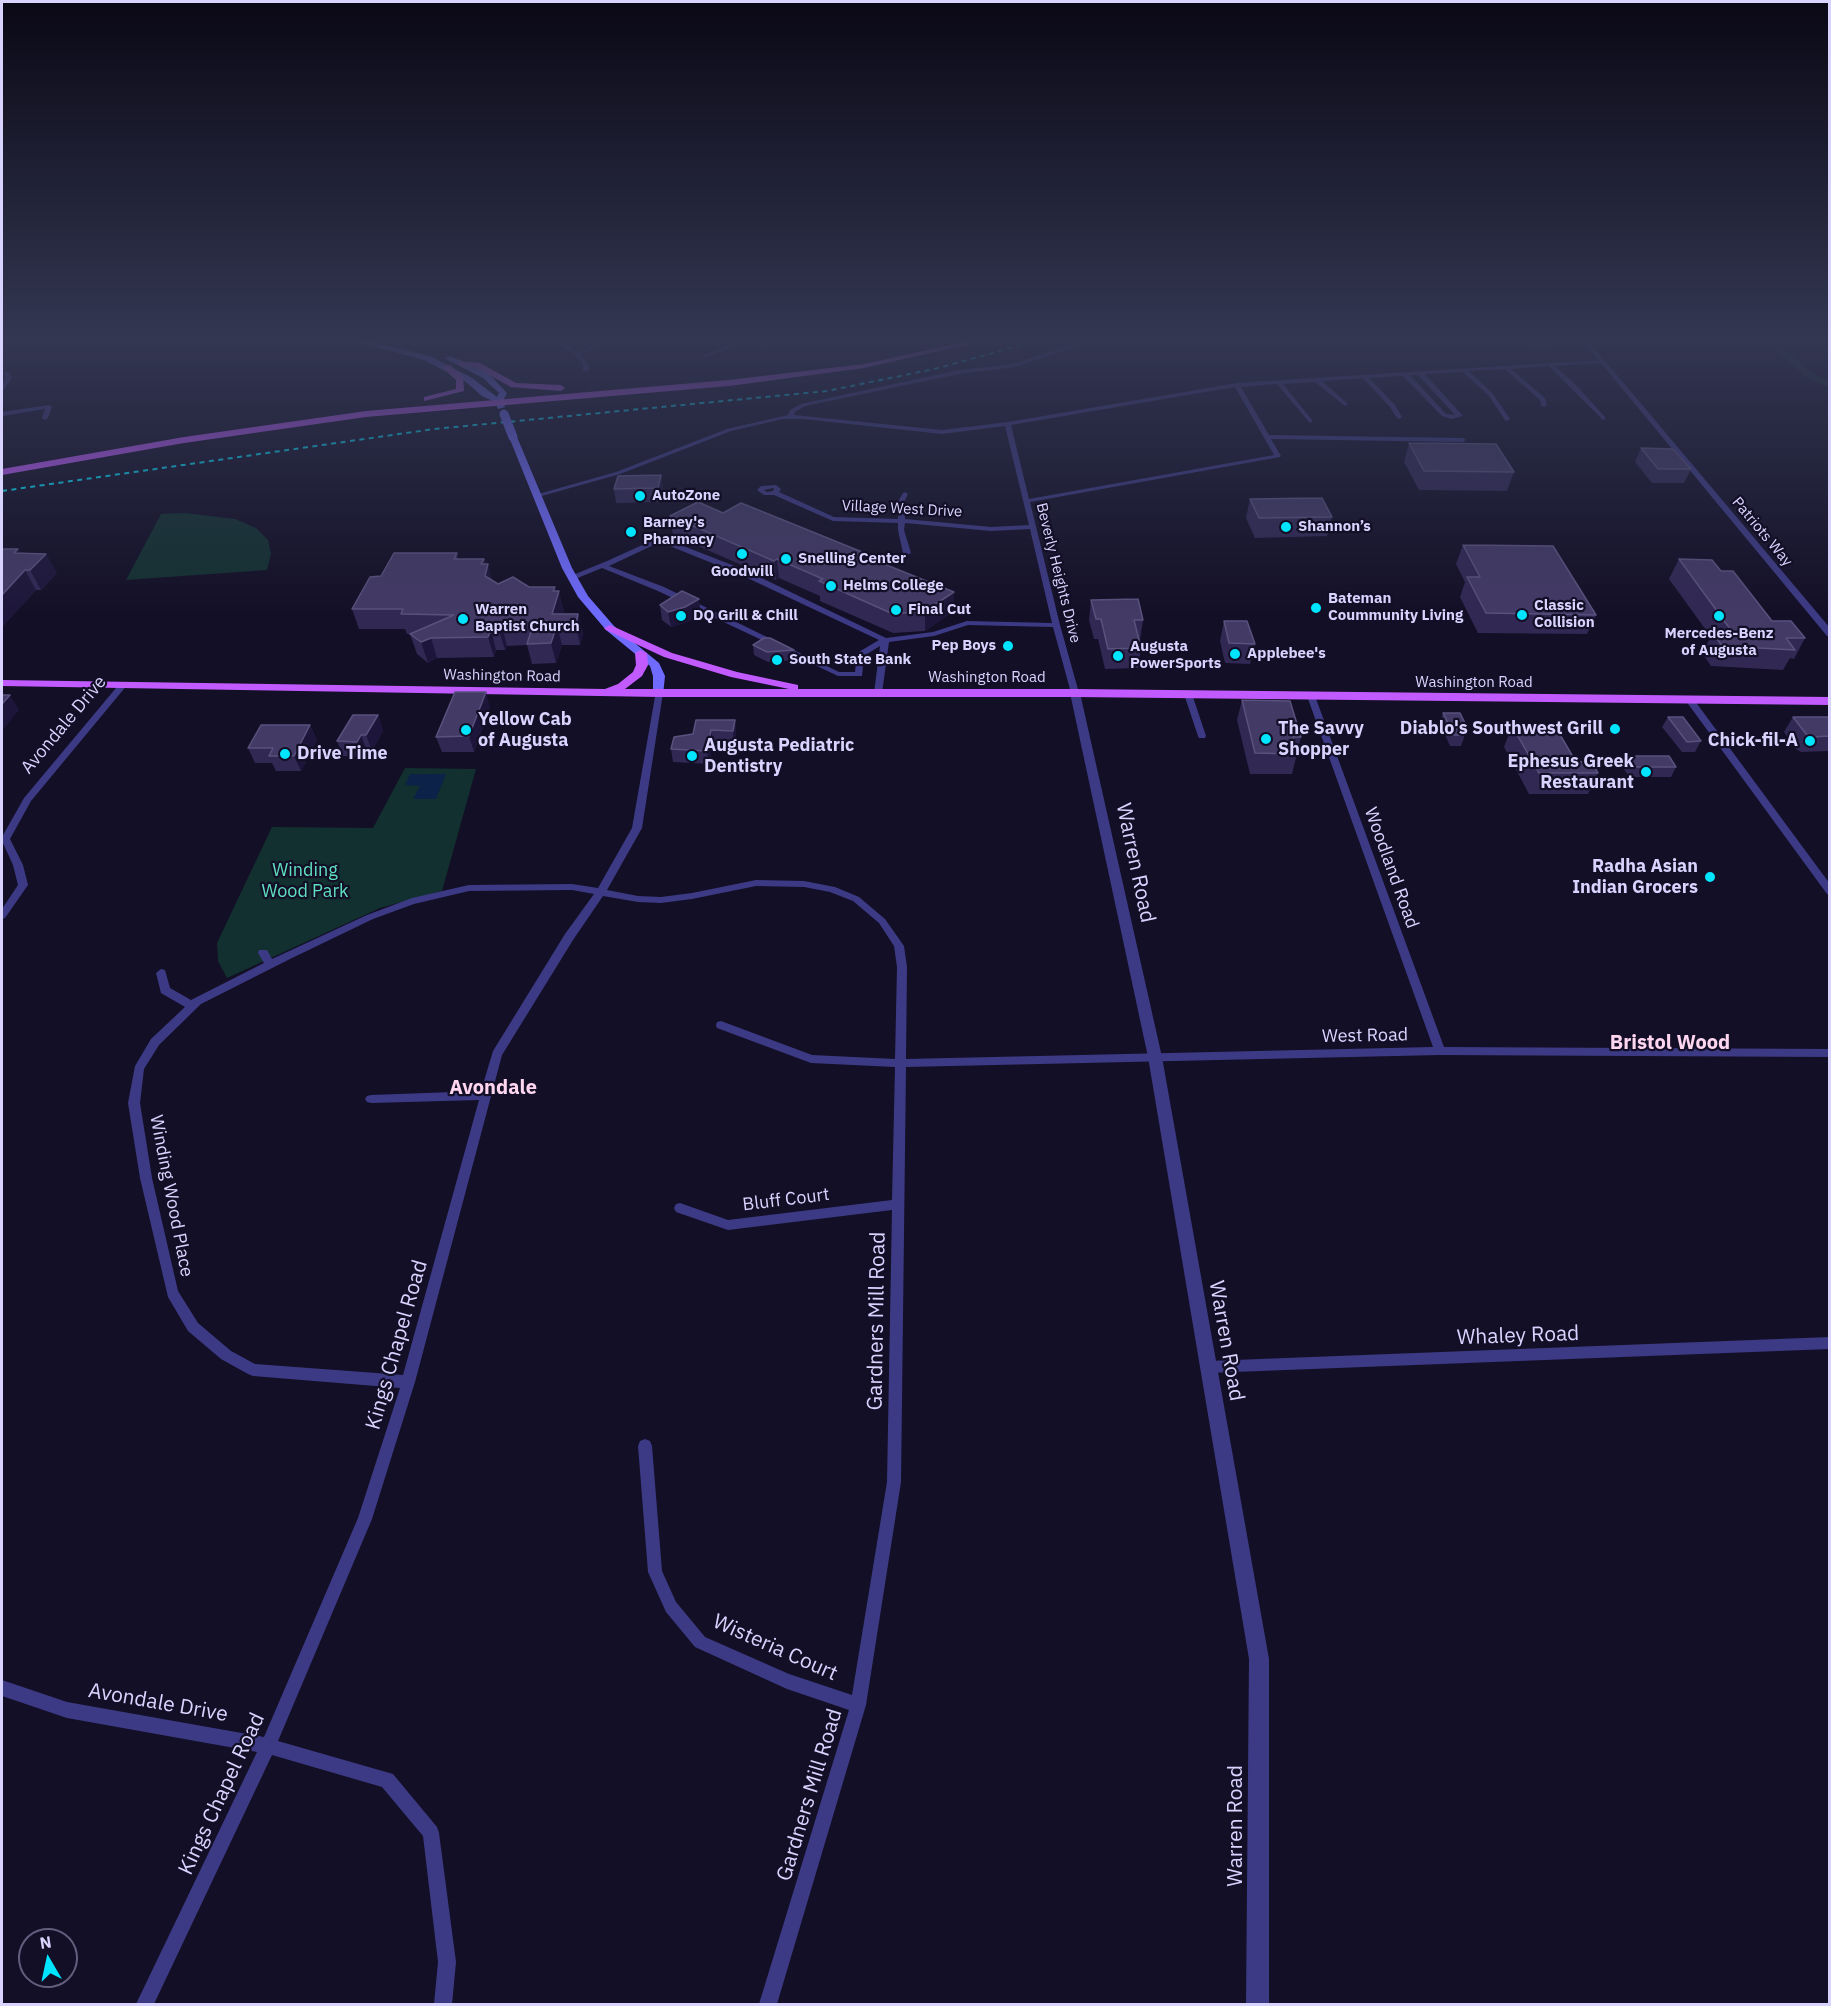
<!DOCTYPE html>
<html>
<head>
<meta charset="utf-8">
<style>
	body { margin:0 }
	#map { position:relative; width:1831px; height:2006px; overflow:hidden; background:#130f26; font-family:"IBM Plex Sans",sans-serif }
	canvas { display:block }
	.frame { position:absolute; inset:0; border:3px solid #d9d4ff; pointer-events:none }
	.north { position:absolute; left:18px; top:1928px; width:60px; height:60px; box-sizing:border-box; background:#130f26; border:2px solid #625e7d; border-radius:50%; rotate:351deg; font-size:16px; font-weight:700; line-height:24px; text-align:center; color:#d9d4ff }
	.north::after { content:''; display:block; margin:auto; width:21px; height:27px; background:#00e5ff; clip-path:polygon(50% 0,100% 100%,50% 72%,0 100%) }
</style>
</head>
<body>
<div id="map">
<canvas width="1831" height="2006"></canvas>
<div class="frame"></div>
<div class="north">N</div>
</div>
<script>
const c = document.querySelector('canvas').getContext('2d');
c.lineJoin = 'round';
function paint(path, color) {
  c.fillStyle = color;
  c.fill(path, 'evenodd');
}
function toPath(rows) {
  const path = new Path2D();
  for (const r of rows) {
    path.moveTo(r[0], r[1]);
    for (let i = 2; i < r.length; i += 2) path.lineTo(r[i], r[i + 1]);
  }
  return path;
}
function strokePath(path, color, width, dash) {
  c.strokeStyle = color;
  c.lineWidth = width;
  c.lineCap = dash ? 'butt' : 'round';
  c.setLineDash(dash || []);
  c.stroke(path);
}
function write(font, color, halo, rows, align = 'center') {
  c.font = font + ' "IBM Plex Sans",sans-serif';
  c.lineWidth = 4.5;
  c.setLineDash([]);
  c.textBaseline = 'middle';
  c.strokeStyle = halo;
  c.fillStyle = color;
  for (const [text, x, y, turn = 0] of rows) {
    c.save();
    c.translate(x, y);
    c.rotate((+turn || 0) * Math.PI / 180);
    c.textAlign = isNaN(turn) ? turn : align;
    if (halo) c.strokeText(text, 0, 0);
    c.fillText(text, 0, 0);
    c.restore();
  }
}
paint(toPath([
	[416,337,495,337,493,342,484,347],
	[1476,337,1553,337,1552,351,1474,339],
	[1762,337,1772,337,1812,373,1829,382,1829,387,1805,376],
	[185,513,235,519,256,528,268,540,271,554,267,570,126,580,161,514],
	[405,768,476,769,442,891,380,908,227,978,218,961,217,943,272,827,373,828]
]), '#12302f');
paint(toPath([
	[410,774,446,774,436,799,413,799,420,786,405,785]
]), '#0c2248');
paint(toPath([
	[549,337,556,337,577,352,617,337,625,337,580,355,589,364,589,370,586,372,583,370,583,364,574,355,549,337],
	[733,337,742,337,761,343,777,337,785,337,761,347,747,342,707,357,702,356,741,340,733,337],
	[1239,337,1291,337,1263,341,1239,337],
	[1579,337,1585,337,1830,628,1830,636,1827,636,1601,363,1555,366,1575,384,1605,417,1605,419,1603,420,1549,366,1511,369,1545,398,1547,405,1544,407,1541,405,1540,400,1505,369,1469,371,1493,394,1510,419,1507,421,1505,420,1489,396,1463,372,1425,374,1463,416,1451,419,1442,416,1403,376,1369,378,1395,405,1402,417,1399,419,1397,418,1390,407,1363,378,1322,381,1347,403,1348,404,1345,406,1315,382,1283,384,1312,420,1313,421,1310,423,1277,384,1241,387,1269,435,1463,438,1466,440,1463,442,1271,439,1281,456,1280,457,1030,502,1060,625,1079,693,1075,695,1071,693,1053,627,968,625,934,636,889,642,882,693,878,695,874,693,880,646,864,656,862,676,838,676,658,591,602,568,575,579,568,577,607,561,660,537,745,570,886,638,933,632,967,621,1052,623,1030,529,991,531,905,523,904,530,911,553,907,555,903,553,898,530,898,523,833,521,774,495,764,495,757,490,761,486,776,485,781,489,779,492,834,517,898,519,899,500,903,493,905,492,908,494,905,500,905,519,991,527,1029,525,1005,426,942,434,803,419,783,419,731,431,620,474,538,497,535,495,616,472,727,429,788,415,790,410,801,404,959,370,1012,364,1077,343,1080,345,1079,346,1015,367,959,374,805,406,795,412,794,415,942,430,1008,422,1237,383,1598,360,1579,337],
	[1410,375,1418,375,1455,415,1446,414,1410,375],
	[1235,387,1274,455,1029,499,1011,425,1235,387],
	[773,488,774,489,773,491,767,492,764,490,773,488],
	[660,542,739,574,879,640,857,653,855,672,839,672,664,587,609,566,660,542],
	[7,371,9,372,12,378,4,389,2,390,2,384,6,378,4,373,7,371],
	[49,405,52,407,48,418,45,420,42,418,45,409,2,416,2,412,49,405],
	[121,682,127,682,128,684,31,801,10,839,23,865,28,885,5,918,2,919,2,909,18,885,13,865,2,841,2,837,24,798,121,682],
	[656,691,659,691,663,693,642,828,607,890,638,896,661,897,692,893,756,880,804,881,835,887,859,897,885,919,904,946,907,967,906,1059,1433,1047,1307,696,1311,694,1315,696,1444,1047,1830,1049,1830,1057,1440,1055,906,1067,901,1482,866,1705,777,2004,759,2004,849,1710,787,1689,695,1647,666,1612,648,1572,638,1446,640,1441,645,1439,650,1441,652,1446,662,1571,676,1602,705,1637,789,1674,852,1695,887,1482,892,1210,728,1230,676,1212,674,1208,676,1204,680,1203,728,1220,892,1200,895,1067,811,1063,717,1028,716,1025,717,1022,721,1021,812,1055,895,1059,897,967,894,946,879,923,853,901,830,892,804,887,756,886,692,899,661,903,638,902,603,896,573,940,502,1055,415,1382,372,1519,278,1741,393,1774,437,1827,439,1833,456,1962,452,2004,434,2004,438,1962,423,1836,382,1787,272,1755,154,2004,136,2004,257,1752,67,1718,2,1696,2,1680,67,1702,264,1737,358,1518,400,1388,253,1376,248,1374,221,1359,188,1331,168,1297,140,1178,128,1103,135,1066,151,1039,185,1007,161,993,156,973,161,969,165,970,170,988,191,1000,264,963,258,953,259,950,267,950,272,959,367,915,412,898,469,885,572,884,598,888,632,828,656,691],
	[572,890,594,894,565,934,493,1051,481,1091,371,1095,367,1096,365,1099,367,1102,371,1103,479,1100,403,1375,255,1364,231,1351,198,1323,178,1291,152,1178,140,1103,144,1069,159,1045,201,1004,290,959,373,919,414,904,469,891,572,890],
	[1185,692,1191,692,1192,694,1206,736,1205,738,1199,738,1198,736,1184,694,1185,692],
	[1686,697,1692,697,1830,884,1830,895,1827,894,1686,701,1686,697],
	[1830,1337,1830,1349,1208,1373,1203,1371,1201,1367,1203,1363,1208,1361,1830,1337]
]), '#3d3a85');
paint(toPath([
	[1075,690,1080,693,1162,1057,1269,1659,1269,2004,1246,2004,1249,1659,1148,1057,1070,693,1075,690]
]), '#3d3a85');
paint(toPath([
	[338,337,352,337,430,356,472,378,497,397,499,393,483,378,444,358,451,356,489,374,507,393,503,401,505,407,498,409,495,402,482,396,466,382,424,360,338,337],
	[513,434,517,437,572,568,588,596,614,626,659,663,665,676,663,695,659,697,653,693,653,676,650,666,606,630,578,597,562,568,509,437,513,434]
]), '#6f6bff');
paint(toPath([
	[986,337,1001,337,864,368,729,386,366,417,184,443,2,475,2,469,184,437,366,411,729,380,864,364,986,337],
	[458,361,480,363,516,383,561,385,565,388,561,391,511,387,475,367,458,365,458,361],
	[444,365,450,365,463,377,464,391,424,401,424,397,456,389,456,380,444,369,444,365],
	[610,625,672,653,737,672,798,685,798,689,1075,689,1830,697,1830,705,1075,697,659,697,2,686,2,680,605,689,618,684,633,672,636,665,635,653,641,650,647,653,648,665,642,676,625,689,789,689,731,677,664,657,606,630,604,628,610,625]
]), '#c25bff');
strokePath(toPath([
	[2,491,434,429,827,391,934,369,1052,337]
]), '#00e5ff', 2, [5, 4.5]);
strokePath(toPath([
	[504,414,513,437]
]), '#6f6bff', 9);
paint(toPath([
	[1409,443,1514,472,1507,491,1419,490,1404,462],
	[1641,448,1691,469,1684,483,1652,483,1635,462],
	[661,475,663,489,660,502,616,503,614,489],
	[1250,499,1332,517,1327,536,1255,538,1246,518],
	[670,516,872,556,872,560,954,611,925,631,893,633,820,601,820,596,779,578,776,580,673,535],
	[1463,545,1596,615,1587,634,1478,633,1460,597,1465,582,1456,564],
	[2,549,21,553,57,573,41,590,36,590,2,627],
	[457,553,458,559,484,559,492,580,498,584,556,591,564,611,563,614,578,614,583,634,580,645,562,645,556,663,532,664,527,645,507,646,505,650,496,650,494,657,437,658,428,663,417,654,410,634,407,634,405,629,359,629,352,609,381,576],
	[1679,559,1721,571,1772,621,1805,638,1794,659,1790,658,1783,670,1711,666,1702,653,1711,637,1669,579],
	[1091,600,1143,620,1140,640,1139,640,1141,648,1138,668,1105,669,1098,639,1094,639,1089,620],
	[660,605,701,614,687,622,671,627,662,620],
	[1224,621,1255,644,1250,664,1225,663,1220,641],
	[753,645,794,650,795,660,768,662,754,655],
	[1242,700,1301,737,1292,774,1250,774,1237,720],
	[490,707,474,752,442,752,436,737],
	[1443,713,1466,725,1464,729,1465,735,1461,746,1450,746,1440,723],
	[378,715,383,731,372,751,367,750,363,757,343,756,337,741],
	[1668,717,1701,741,1695,752,1682,752,1662,727],
	[1793,717,1830,717,1830,751,1801,752,1796,749,1784,732],
	[735,720,736,733,734,744,713,743,709,764,673,762,671,749,693,734],
	[310,725,317,740,301,771,276,771,272,763,255,763,248,748],
	[1512,726,1598,773,1588,794,1529,794,1504,747],
	[1628,756,1676,767,1671,777,1629,777,1622,766]
]), '#312854');
paint(toPath([
	[661,475,663,489,660,502,658,488],
	[18,549,29,568,25,570,36,590,2,627,2,595,14,553],
	[46,554,57,573,41,590,30,570],
	[484,559,486,569,488,564,493,583,490,595,481,564],
	[777,559,779,578,776,580,774,561],
	[555,587,557,597,559,591,564,611,559,625,557,625,562,645,556,663,551,643,552,614,553,591],
	[954,592,954,611,925,631,925,611],
	[699,599,701,614,687,622,671,627,668,612],
	[578,614,583,634,580,645,576,625],
	[502,626,507,646,505,650,499,630],
	[491,630,496,650,494,657,488,637],
	[431,638,437,658,428,663,421,642],
	[486,692,490,707,474,752,469,736],
	[10,695,19,710,2,731,2,704],
	[378,715,383,731,372,751,366,735],
	[735,720,736,733,734,744,733,731],
	[310,725,317,740,301,771,294,756],
	[711,730,713,743,709,764,707,751],
	[361,735,367,750,363,757,357,742]
]), '#1d163a');
const building = toPath([
	[1409,443,1496,444,1514,472,1424,471,1409,443],
	[1641,448,1673,449,1691,469,1658,469,1641,448],
	[661,475,658,488,614,489,618,476,661,475],
	[1322,498,1332,517,1259,518,1250,499,1322,498],
	[698,502,723,513,741,503,872,556,869,558,954,592,925,611,893,614,819,581,823,579,777,559,774,561,670,516,698,502],
	[1463,545,1553,546,1596,615,1486,613,1467,577,1480,577,1463,545],
	[2,549,18,549,14,553,46,554,30,570,25,570,2,595,2,549],
	[394,553,457,553,454,559,484,559,481,564,488,564,485,576,498,584,513,577,529,587,555,587,553,591,559,591,552,614,578,614,576,625,557,625,551,643,527,644,533,625,502,626,499,630,491,630,488,637,431,638,421,642,410,634,454,615,401,614,403,609,352,609,370,577,381,576,394,553],
	[1679,559,1712,560,1721,571,1733,571,1772,621,1791,621,1805,638,1786,638,1795,650,1722,646,1713,633,1733,633,1679,559],
	[682,591,699,599,685,607,668,612,660,605,682,591],
	[1138,599,1143,620,1134,620,1141,648,1108,649,1101,619,1096,619,1091,600,1138,599],
	[1224,621,1247,621,1255,644,1229,643,1224,621],
	[764,638,770,638,794,650,767,652,753,645,764,638],
	[455,692,486,692,469,736,436,737,455,692],
	[2,695,10,695,2,704,2,695],
	[1242,700,1290,701,1301,737,1293,737,1298,754,1255,753,1242,700],
	[1443,713,1460,713,1466,725,1463,725,1465,735,1454,735,1443,713],
	[353,715,378,715,366,735,361,735,357,742,337,741,353,715],
	[1668,717,1683,717,1701,741,1687,742,1668,717],
	[1793,717,1830,717,1830,736,1811,737,1806,734,1793,717],
	[696,720,735,720,733,731,711,730,707,751,671,749,674,737,693,734,696,720],
	[261,725,310,725,294,756,269,756,273,748,248,748,261,725],
	[1512,726,1555,726,1576,762,1591,761,1598,773,1539,773,1512,726],
	[1628,756,1669,756,1676,767,1634,767,1628,756]
]);
paint(building, '#433a66');
strokePath(building, '#5a527e', 1.5);
const sky = c.createLinearGradient(0, 0, 0, 618);
sky.addColorStop(0, '#0a0815');
sky.addColorStop(0.55, '#333752');
sky.addColorStop(1, '#33375200');
c.fillStyle = sky;
c.fillRect(0, 0, 1831, 618);
for (const [x, y, r, color] of [
	[640,496,6,"#00e5ff"],
	[1286,527,6,"#00e5ff"],
	[631,532,6,"#00e5ff"],
	[742,554,6,"#00e5ff"],
	[786,559,6,"#00e5ff"],
	[831,586,6,"#00e5ff"],
	[1316,608,6,"#00e5ff"],
	[896,610,6,"#00e5ff"],
	[1522,615,6,"#00e5ff"],
	[681,616,6,"#00e5ff"],
	[1719,616,6,"#00e5ff"],
	[463,619,6,"#00e5ff"],
	[1008,646,6,"#00e5ff"],
	[1235,654,6,"#00e5ff"],
	[1118,656,6,"#00e5ff"],
	[777,660,6,"#00e5ff"],
	[1615,729,6,"#00e5ff"],
	[466,730,6,"#00e5ff"],
	[1266,739,6,"#00e5ff"],
	[1810,741,6,"#00e5ff"],
	[285,754,6,"#00e5ff"],
	[692,756,6,"#00e5ff"],
	[1646,772,6,"#00e5ff"],
	[1710,877,6,"#00e5ff"]
]) {
  const dot = new Path2D();
  dot.arc(x, y, r, 0, 2 * Math.PI);
  c.fillStyle = color;
  c.fill(dot);
  strokePath(dot, '#130f26', 2);
}
write('bold 15px', '#d9d4ff', '#130f26', [
	["AutoZone",652,496],
	["Barney's",643,523],
	["Pharmacy",643,540],
	["Shannon’s",1298,527],
	["Snelling Center",798,559],
	["Goodwill",742,572,"center"],
	["Helms College",843,586],
	["Bateman",1328,599],
	["Coummunity Living",1328,616],
	["Classic",1534,606],
	["Collision",1534,623],
	["Warren",475,610],
	["Baptist Church",475,627],
	["Final Cut",908,610],
	["DQ Grill & Chill",693,616],
	["Mercedes-Benz",1719,634,"center"],
	["of Augusta",1719,651,"center"],
	["Pep Boys",996,646,"right"],
	["Augusta",1130,647],
	["PowerSports",1130,664],
	["Applebee's",1247,654],
	["South State Bank",789,660]
], 'left');
write('15px', '#d9d4ff', '#130f26', [
	["Village West Drive",902,509,3],
	["Patriots Way",1762,532,50],
	["Beverly Heights Drive",1058,573,76],
	["Washington Road",502,676,1],
	["Washington Road",987,678],
	["Washington Road",1474,683]
]);
write('bold 18px', '#d9d4ff', '#130f26', [
	["Yellow Cab",478,720],
	["of Augusta",478,741],
	["The Savvy",1278,729],
	["Shopper",1278,750],
	["Diablo's Southwest Grill",1603,729,"right"],
	["Chick-fil-A",1798,741,"right"],
	["Augusta Pediatric",704,746],
	["Dentistry",704,767],
	["Drive Time",297,754],
	["Ephesus Greek",1634,762,"right"],
	["Restaurant",1634,783,"right"],
	["Radha Asian",1698,867,"right"],
	["Indian Grocers",1698,888,"right"]
], 'left');
write('18px', '#d9d4ff', '#130f26', [
	["Avondale Drive",64,725,-50],
	["Woodland Road",1391,868,70],
	["West Road",1365,1036,-1],
	["Winding Wood Place",171,1196,79],
	["Bluff Court",786,1200,-7]
]);
write('18px', '#5fe0c0', '#130f26', [
	["Winding",305,871],
	["Wood Park",305,892]
]);
write('bold 20px', '#ffd6f0', '#130f26', [
	["Bristol Wood",1670,1043],
	["Avondale",493,1088]
]);
write('21px', '#d9d4ff', '#130f26', [
	["Warren Road",1135,863,78],
	["Gardners Mill Road",877,1321,-89],
	["Whaley Road",1518,1336,-2],
	["Warren Road",1226,1341,80],
	["Kings Chapel Road",397,1345,-74],
	["Wisteria Court",775,1648,24],
	["Avondale Drive",158,1703,10],
	["Kings Chapel Road",222,1794,-65],
	["Gardners Mill Road",810,1795,-73],
	["Warren Road",1236,1826,-90]
]);
</script>
</body>
</html>
